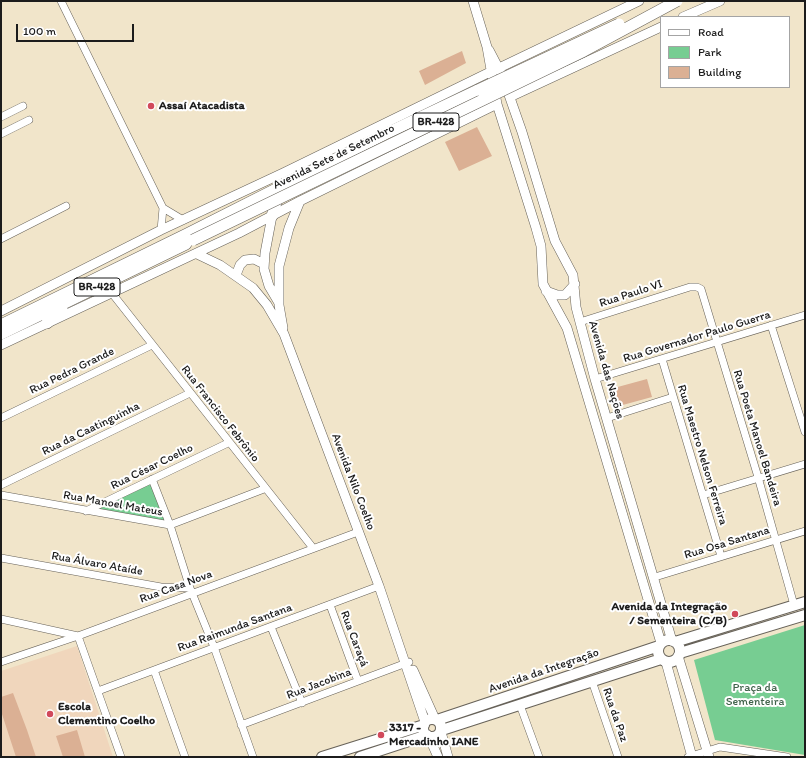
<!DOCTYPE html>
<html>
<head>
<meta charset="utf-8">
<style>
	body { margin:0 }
	#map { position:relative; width:806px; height:758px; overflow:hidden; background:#f1e5ca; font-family:Itim,sans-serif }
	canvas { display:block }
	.frame { position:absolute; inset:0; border:2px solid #1c1c1c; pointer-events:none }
	.legend { position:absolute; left:660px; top:16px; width:130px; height:72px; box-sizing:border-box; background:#fff; border:1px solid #a4a4a4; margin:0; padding:5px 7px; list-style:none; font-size:12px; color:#1c1c1c }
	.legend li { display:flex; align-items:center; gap:8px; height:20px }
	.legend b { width:20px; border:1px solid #a4a4a4 }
	.scale { position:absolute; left:16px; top:24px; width:118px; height:18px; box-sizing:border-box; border:2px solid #1c1c1c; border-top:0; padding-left:5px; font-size:12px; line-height:14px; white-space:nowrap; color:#1c1c1c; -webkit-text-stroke:3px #fff; paint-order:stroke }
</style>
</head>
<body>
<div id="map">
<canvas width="806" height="758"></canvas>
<div class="frame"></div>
<ul class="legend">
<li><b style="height:5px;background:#fff"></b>Road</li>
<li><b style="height:11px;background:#77cd92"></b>Park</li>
<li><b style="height:11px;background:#dbb094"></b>Building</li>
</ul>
<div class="scale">100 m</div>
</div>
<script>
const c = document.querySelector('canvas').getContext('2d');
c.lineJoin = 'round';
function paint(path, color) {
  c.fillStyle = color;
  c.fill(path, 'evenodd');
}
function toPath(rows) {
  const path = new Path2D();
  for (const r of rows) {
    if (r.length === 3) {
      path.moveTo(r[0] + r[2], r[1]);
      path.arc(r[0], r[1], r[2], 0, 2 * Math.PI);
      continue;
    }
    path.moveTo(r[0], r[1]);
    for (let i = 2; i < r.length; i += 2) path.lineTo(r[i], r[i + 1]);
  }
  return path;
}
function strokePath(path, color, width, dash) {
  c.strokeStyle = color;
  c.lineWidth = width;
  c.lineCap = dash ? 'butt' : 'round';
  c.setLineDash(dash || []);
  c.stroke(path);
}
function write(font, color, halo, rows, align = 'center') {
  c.font = font + ' Itim,sans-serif';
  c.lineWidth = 4;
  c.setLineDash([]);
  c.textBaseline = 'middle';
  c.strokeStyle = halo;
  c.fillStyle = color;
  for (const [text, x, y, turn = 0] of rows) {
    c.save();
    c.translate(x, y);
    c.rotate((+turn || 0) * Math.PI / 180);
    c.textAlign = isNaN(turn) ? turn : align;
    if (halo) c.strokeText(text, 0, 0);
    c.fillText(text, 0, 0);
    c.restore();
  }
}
paint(toPath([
	[77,646,113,757,1,757,1,671]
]), '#f0d6bc');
paint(toPath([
	[150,484,168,523,92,511],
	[805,625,805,755,715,740,694,660]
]), '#77cd92');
paint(toPath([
	[462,51,466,63,425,85,419,71],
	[477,127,492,156,459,171,445,142],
	[647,379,652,397,619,406,614,388],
	[13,693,27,730,36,757,16,757,1,711,1,697],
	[77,730,85,757,63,757,56,736]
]), '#dbb094');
const minor = toPath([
	[61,1,163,208,161,230],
	[1,117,23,106],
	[1,134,29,120],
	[163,208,183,220],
	[1,239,66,206],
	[111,292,313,548],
	[580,322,690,287,697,287,701,289,758,477,794,605],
	[771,325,805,432],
	[662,359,721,556],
	[595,379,805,315],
	[1,418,152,345],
	[607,418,673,397],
	[152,479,170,525,190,588,214,647,253,757],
	[1,485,190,393],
	[1,495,170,525,264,489],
	[703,495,805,464],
	[86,511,228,443],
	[1,558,161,587,190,588],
	[655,577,805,531],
	[330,605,358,681],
	[1,619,78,636,121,757],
	[271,627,302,703],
	[1,662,78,636,358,532],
	[154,670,185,757],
	[592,681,618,757],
	[98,691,379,586],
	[520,705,539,757],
	[241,725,409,662],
	[688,757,720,747,787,757]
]);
const secondary = toPath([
	[473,1,487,47,497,104,536,228,541,246,543,284,567,328,661,643],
	[683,17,720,1],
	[489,50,502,75,522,132,555,241,573,275,576,307,595,379,672,641],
	[499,68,639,1],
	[510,97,661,27],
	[272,216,265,253,264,269,269,286,279,303],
	[197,254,220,265,253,288,267,305,284,334,379,586,425,722],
	[236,275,240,265,245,260,254,259,264,264],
	[546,291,557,295,565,295,575,284],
	[1,311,161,230,283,173,490,72],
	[283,328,279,305,279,266,289,228,300,201],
	[1,345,239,233,300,201,497,104],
	[678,656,709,757],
	[666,662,692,757],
	[413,670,435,719],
	[441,732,448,757],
	[429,737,438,757]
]);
const primary = toPath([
	[669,651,11],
	[675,642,805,602],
	[680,653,805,615],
	[432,728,9],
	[437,720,659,646],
	[442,730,661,659],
	[322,757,424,725],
	[360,757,427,735]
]);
const trunk = toPath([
	[272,216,277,199],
	[47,323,62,309],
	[1,325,187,234,385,134,478,90],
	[1,334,186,244]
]);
strokePath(minor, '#676259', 8);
strokePath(secondary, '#676259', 10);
strokePath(primary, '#676259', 12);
strokePath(trunk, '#676259', 12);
strokePath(minor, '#fff', 7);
strokePath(secondary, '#fff', 9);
strokePath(primary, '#fff', 10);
strokePath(trunk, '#fff', 11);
const trunkBridge = toPath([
	[478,90,619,24],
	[193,240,584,51,677,1]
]);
strokePath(trunkBridge, '#676259', 12, []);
strokePath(trunkBridge, '#fff', 11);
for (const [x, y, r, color] of [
	[151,106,4,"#d1495b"],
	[735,614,4,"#d1495b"],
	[50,714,4,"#d1495b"],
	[381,735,4,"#d1495b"]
]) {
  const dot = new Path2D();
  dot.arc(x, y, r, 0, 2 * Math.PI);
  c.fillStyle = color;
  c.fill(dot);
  strokePath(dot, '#fff', 1.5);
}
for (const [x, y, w] of [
	[436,122,46],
	[97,287,46]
]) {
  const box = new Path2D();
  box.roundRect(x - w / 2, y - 9, w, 18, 3);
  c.fillStyle = '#fff';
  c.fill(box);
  strokePath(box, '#1c1c1c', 1);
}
write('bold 11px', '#1c1c1c', null, [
	["BR-428",436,122],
	["BR-428",97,287]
]);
write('bold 12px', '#1c1c1c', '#fff', [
	["Assaí Atacadista",159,106],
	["Avenida da Integração",727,607,"right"],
	["/ Sementeira (C/B)",727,621,"right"],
	["Escola",58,707],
	["Clementino Coelho",58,721],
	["3317 -",389,728],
	["Mercadinho IANE",389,742]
], 'left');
write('12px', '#1c1c1c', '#fff', [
	["Avenida Sete de Setembro",334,157,-26],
	["Rua Paulo VI",631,294,-18],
	["Rua Governador Paulo Guerra",697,337,-17],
	["Avenida das Nações",606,370,74],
	["Rua Pedra Grande",72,371,-26],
	["Rua Francisco Febrônio",220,414,52],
	["Rua da Caatinguinha",91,429,-26],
	["Rua Poeta Manoel Bandeira",757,438,73],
	["Rua Maestro Nelson Ferreira",702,455,73],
	["Rua César Coelho",152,467,-26],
	["Avenida Nilo Coelho",353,482,69],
	["Rua Manoel Mateus",113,504,10],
	["Rua Osa Santana",727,543,-17],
	["Rua Álvaro Ataíde",97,564,10],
	["Rua Casa Nova",176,587,-20],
	["Rua Raimunda Santana",235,628,-20],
	["Rua Caraçá",354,639,69],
	["Avenida da Integração",544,671,-19],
	["Rua Jacobina",319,684,-21],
	["Rua da Paz",615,715,71]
]);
write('12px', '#40634b', '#fff', [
	["Praça da",755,688],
	["Sementeira",755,702]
]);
</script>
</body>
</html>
